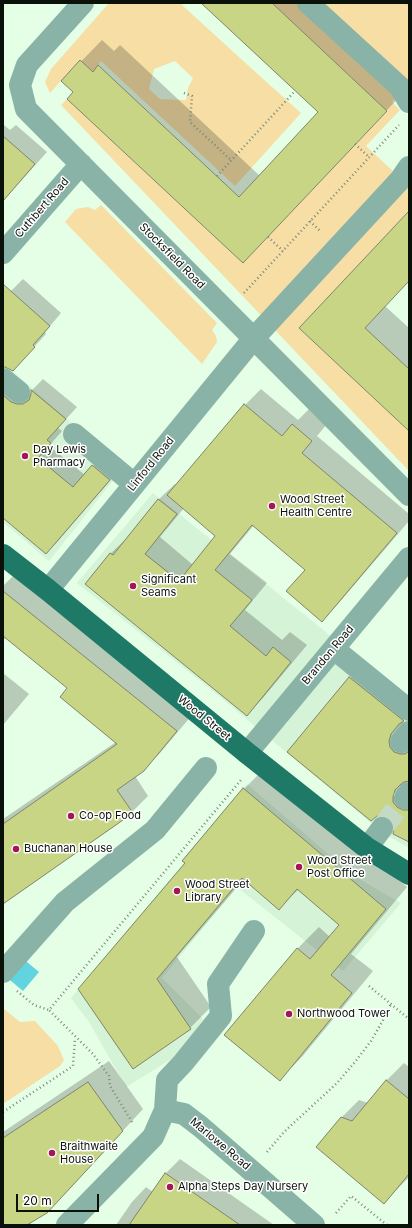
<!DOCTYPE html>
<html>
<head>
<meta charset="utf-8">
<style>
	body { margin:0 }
	#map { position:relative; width:412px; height:1228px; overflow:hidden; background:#e5fee6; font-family:Inter,sans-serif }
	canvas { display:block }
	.frame { position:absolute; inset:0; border:4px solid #091109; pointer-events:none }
	.scale { position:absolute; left:16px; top:1194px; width:83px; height:18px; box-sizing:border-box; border:2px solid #091109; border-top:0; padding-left:5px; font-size:12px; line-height:14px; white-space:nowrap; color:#091109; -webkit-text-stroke:3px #fff; paint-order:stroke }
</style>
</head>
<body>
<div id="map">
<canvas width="412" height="1228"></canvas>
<div class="frame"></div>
<div class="scale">20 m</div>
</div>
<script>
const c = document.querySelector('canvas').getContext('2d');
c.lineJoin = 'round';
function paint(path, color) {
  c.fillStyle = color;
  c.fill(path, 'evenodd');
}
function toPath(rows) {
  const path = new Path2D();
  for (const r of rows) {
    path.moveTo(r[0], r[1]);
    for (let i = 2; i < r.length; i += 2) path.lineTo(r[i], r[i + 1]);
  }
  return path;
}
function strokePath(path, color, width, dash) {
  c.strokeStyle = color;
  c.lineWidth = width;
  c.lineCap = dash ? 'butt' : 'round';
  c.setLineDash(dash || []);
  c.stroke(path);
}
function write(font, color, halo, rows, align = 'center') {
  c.font = font + ' Inter,sans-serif';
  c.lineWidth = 3;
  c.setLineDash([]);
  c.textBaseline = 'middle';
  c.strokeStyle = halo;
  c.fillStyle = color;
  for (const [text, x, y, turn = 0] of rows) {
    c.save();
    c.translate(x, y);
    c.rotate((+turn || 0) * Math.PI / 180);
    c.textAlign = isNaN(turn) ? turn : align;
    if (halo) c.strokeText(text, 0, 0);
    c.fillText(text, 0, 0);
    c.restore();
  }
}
paint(toPath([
	[3,363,123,468,49,561,3,522],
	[153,493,409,699,409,848,383,833,213,691,77,583],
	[247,784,354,876,401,903,343,971,237,887,162,978,203,1019,183,1052,126,1087,89,1022,71,998,184,863,182,860]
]), '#d5f3d6');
paint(toPath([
	[109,3,184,3,182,5,252,69,301,113,235,186,101,61,93,72,80,60,50,93,45,82,51,69],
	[175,61,193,78,188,88,186,100,160,99,149,89,154,69],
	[272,3,297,3,307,12,316,3,409,3,409,83,392,102,400,110,366,146,409,186,409,211,299,328,409,431,409,471,61,105,67,99,243,263,387,111],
	[101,205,217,323,212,330,216,336,217,342,202,364,65,222,76,209,88,207,95,210],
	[3,1008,20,1022,35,1021,58,1046,64,1060,60,1066,3,1104]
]), '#f6dea5');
paint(toPath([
	[21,957,39,972,23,991,5,976]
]), '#62d4e0');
paint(toPath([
	[203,3,315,3,407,89,243,262,62,81,102,40,114,51,120,45,260,176,320,112],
	[4,125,10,130,16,125,47,152,3,201,3,126],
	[409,212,409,281,385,306,409,328,409,429,300,328],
	[23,279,61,313,45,332,46,334,13,370,3,366,3,299],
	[3,372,30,393,32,393,32,390,43,379,77,407,58,428,62,431,49,446,85,475,104,454,121,468,58,541,46,553,3,517],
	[261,389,298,420,309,409,327,424,317,436,409,514,409,521,338,604,322,620,307,570,254,525,230,554,267,583,245,610,282,640,290,632,307,645,263,698,247,714,86,583,111,553,127,538,159,499,175,484,177,485,245,405],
	[184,508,217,536,193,565,160,537],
	[16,573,192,715,160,753,143,770,135,776,148,796,132,812,3,903,3,819,116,742,69,688,6,637,3,641,3,586],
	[363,665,409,714,404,720,402,726,409,740,409,780,406,782,407,789,409,793,409,841,395,823,350,678],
	[3,673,29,694,3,725],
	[265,768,407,887,351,954,373,971,301,1058,280,1079,226,1035,298,948,319,927,330,937,341,924,299,889,279,908,244,879,177,957,211,1007,190,1028,133,1067,186,863,244,789],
	[109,1061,143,1109,68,1190,47,1212,25,1225,3,1225,3,1132],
	[404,1063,409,1067,409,1177,384,1203,342,1117,359,1100,368,1103,387,1080],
	[180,1159,274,1225,116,1225,132,1202,146,1187,153,1192,166,1173]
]), '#0003');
const building = toPath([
	[201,3,272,3,387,111,243,263,67,99,73,92,61,81,80,60,93,72,98,65,239,197,318,112,201,3],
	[3,136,35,164,3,201,3,136],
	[409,211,409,281,365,328,409,369,409,431,299,328,409,211],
	[3,284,50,326,33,345,35,347,13,371,5,367,3,367,3,284],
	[31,390,66,419,47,440,51,443,38,458,73,487,92,465,110,480,46,554,3,518,3,395,11,402,17,404,23,404,29,400,31,394,31,390],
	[244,404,282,436,292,424,312,441,302,453,397,533,322,622,286,591,305,570,252,525,215,570,252,600,230,626,266,656,273,647,291,662,247,716,85,584,110,553,113,555,158,499,177,514,145,554,179,581,215,536,167,495,244,404],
	[3,591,177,731,144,771,117,790,133,813,3,904,3,824,117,744,60,697,67,688,3,636,3,591],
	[349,677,404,721,399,724,391,734,389,741,390,747,394,752,400,754,405,754,409,751,409,781,404,782,400,785,395,790,393,797,393,802,397,807,403,810,409,810,409,842,393,834,394,829,394,823,390,818,384,816,377,816,371,821,287,752,349,677],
	[243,788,386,909,331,975,352,993,280,1081,224,1035,297,948,310,959,339,925,297,889,279,910,242,878,157,979,191,1029,133,1069,78,989,185,863,182,861,243,788],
	[386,1080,409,1099,409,1174,384,1204,316,1147,341,1117,352,1121,386,1080],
	[88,1082,123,1131,47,1213,27,1225,3,1225,3,1138,88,1082],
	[165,1173,240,1225,129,1225,165,1173]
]);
paint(building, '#c7d585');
strokePath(building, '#808569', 1);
strokePath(toPath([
	[382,828,405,798]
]), '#c4dac5', 22, [22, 11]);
strokePath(toPath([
	[407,3,409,5],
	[184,93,192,96,190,122,231,160],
	[355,144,369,157],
	[217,176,295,91],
	[310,221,320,231],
	[268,237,283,251],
	[244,293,399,125],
	[369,986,409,1019],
	[17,991,34,1005,49,1010],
	[3,1112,73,1066,75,1038],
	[132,1122,110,1086,109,1076,93,1054,49,1010,241,780],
	[267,1152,284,1132,337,1083,355,1062,371,1041,382,1022,391,1004],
	[336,1213,351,1196,387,1225]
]), '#798a7a', 2.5, [1, 3]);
strokePath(toPath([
	[83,3,27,65,20,85,26,109,409,495],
	[308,3,400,87,409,102],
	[3,253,81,164],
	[3,379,19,392],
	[74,434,134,484],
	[48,590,254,338,400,180,409,167],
	[334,649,409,710],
	[401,742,409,732],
	[247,753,409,558],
	[405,798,409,793],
	[367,848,382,828],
	[3,972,65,902,155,830,206,768],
	[165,1110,167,1080,183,1063,221,1016,218,984,254,931],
	[67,1225,153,1137,165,1110,184,1114,201,1127,314,1225]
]), '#8ab3a7', 22);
strokePath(toPath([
	[3,555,48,590,247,753,367,848,409,874]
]), '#1e7a67', 22);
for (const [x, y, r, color] of [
	[25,456,4,"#a51659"],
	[272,506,4,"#a51659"],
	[133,586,4,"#a51659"],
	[71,816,4,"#a51659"],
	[16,849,4,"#a51659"],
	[299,867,4,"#a51659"],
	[177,891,4,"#a51659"],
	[289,1014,4,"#a51659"],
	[52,1153,4,"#a51659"],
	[170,1187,4,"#a51659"]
]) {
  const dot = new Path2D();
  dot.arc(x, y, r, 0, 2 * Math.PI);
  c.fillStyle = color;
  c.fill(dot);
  strokePath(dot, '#fff', 1.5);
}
write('11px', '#091109', '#fff', [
	["Cuthbert Road",42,208,-49],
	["Stocksfield Road",172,256,45],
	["Linford Road",151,464,-51],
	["Brandon Road",328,655,-50],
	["Wood Street",204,718,39],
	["Marlowe Road",220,1144,40]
]);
write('11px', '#091109', '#fff', [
	["Day Lewis",33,450],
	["Pharmacy",33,463],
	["Wood Street",280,500],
	["Health Centre",280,513],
	["Significant",141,580],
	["Seams",141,593],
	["Co-op Food",79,816],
	["Buchanan House",24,849],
	["Wood Street",307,861],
	["Post Office",307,874],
	["Wood Street",185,885],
	["Library",185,898],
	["Northwood Tower",297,1014],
	["Braithwaite",60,1147],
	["House",60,1160],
	["Alpha Steps Day Nursery",178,1187]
], 'left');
</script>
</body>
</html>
